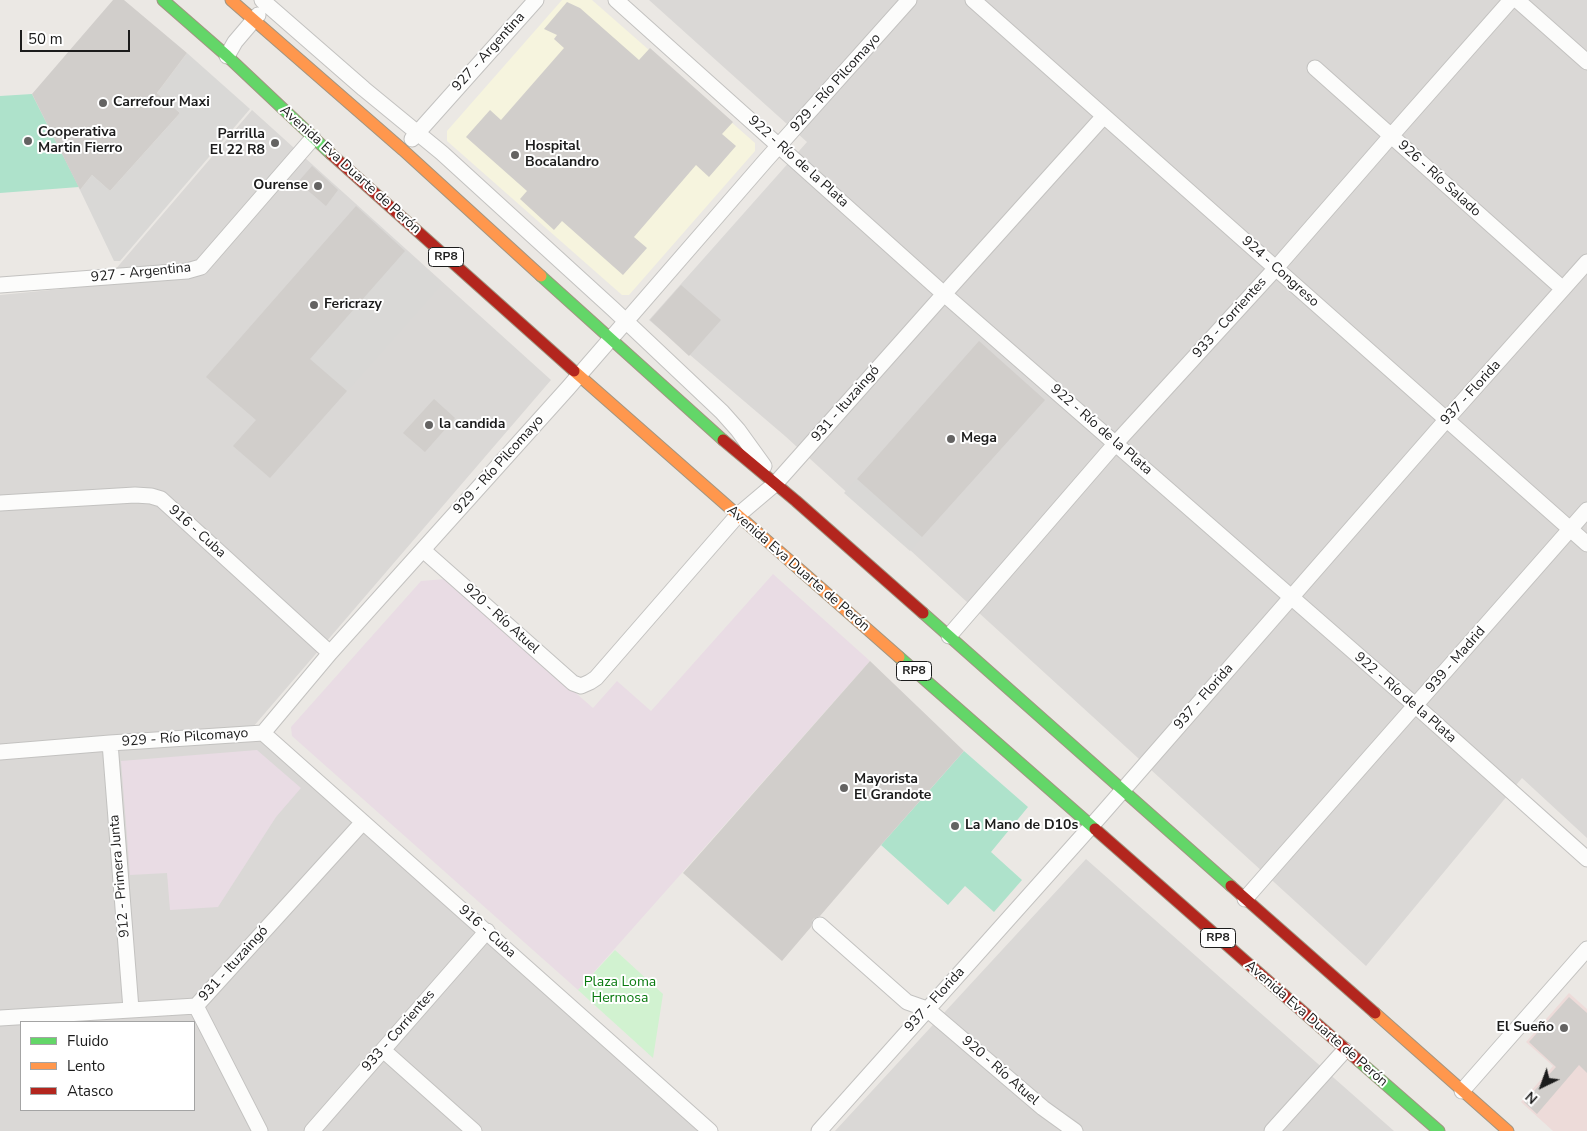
<!DOCTYPE html>
<html>
<head>
<meta charset="utf-8">
<style>
	body { margin:0 }
	#map { position:relative; width:1587px; height:1131px; overflow:hidden; background:#ebe8e4; font-family:"Nunito Sans",sans-serif }
	canvas { display:block }
	.legend { position:absolute; left:20px; top:1021px; width:175px; height:90px; box-sizing:border-box; background:#fff; border:1px solid #a4a4a4; margin:0; padding:6px 9px; list-style:none; font-size:15px; color:#1c1c1c }
	.legend li { display:flex; align-items:center; gap:10px; height:25px }
	.legend b { width:25px; border:1px solid #a4a4a4 }
	.north { position:absolute; left:1517px; top:1061px; width:50px; height:50px; -webkit-text-stroke:4px #fff; paint-order:stroke; rotate:222deg; font-size:14px; font-weight:700; line-height:20px; text-align:center; color:#1c1c1c }
	.north::after { content:''; display:block; margin:auto; width:18px; height:22px; background:#1c1c1c; clip-path:polygon(50% 0,100% 100%,50% 72%,0 100%) }
	.scale { position:absolute; left:20px; top:30px; width:110px; height:22px; box-sizing:border-box; border:2px solid #1c1c1c; border-top:0; padding-left:6px; font-size:15px; line-height:18px; white-space:nowrap; color:#1c1c1c; -webkit-text-stroke:4px #fff; paint-order:stroke }
</style>
</head>
<body>
<div id="map">
<canvas width="1587" height="1131"></canvas>
<ul class="legend">
<li><b style="height:6px;background:#63d668"></b>Fluido</li>
<li><b style="height:6px;background:#ff974d"></b>Lento</li>
<li><b style="height:6px;background:#b3261e"></b>Atasco</li>
</ul>
<div class="north">N</div>
<div class="scale">50 m</div>
</div>
<script>
const c = document.querySelector('canvas').getContext('2d');
c.lineJoin = 'round';
function paint(path, color) {
  c.fillStyle = color;
  c.fill(path, 'evenodd');
}
function toPath(rows) {
  const path = new Path2D();
  for (const r of rows) {
    path.moveTo(r[0], r[1]);
    for (let i = 2; i < r.length; i += 2) path.lineTo(r[i], r[i + 1]);
  }
  return path;
}
function strokePath(path, color, width, dash) {
  c.strokeStyle = color;
  c.lineWidth = width;
  c.lineCap = dash ? 'butt' : 'round';
  c.setLineDash(dash || []);
  c.stroke(path);
}
function write(font, color, halo, rows, align = 'center') {
  c.font = font + ' "Nunito Sans",sans-serif';
  c.lineWidth = 4;
  c.setLineDash([]);
  c.textBaseline = 'middle';
  c.strokeStyle = halo;
  c.fillStyle = color;
  for (const [text, x, y, turn = 0] of rows) {
    c.save();
    c.translate(x, y);
    c.rotate((+turn || 0) * Math.PI / 180);
    c.textAlign = isNaN(turn) ? turn : align;
    if (halo) c.strokeText(text, 0, 0);
    c.fillText(text, 0, 0);
    c.restore();
  }
}
paint(toPath([
	[649,0,1587,0,1587,838,1522,778,1366,966,785,436,649,320,807,142],
	[252,110,551,380,253,727,698,1131,0,1131,0,295,102,285],
	[21,1022,194,1022,194,1110,21,1110],
	[1086,859,1394,1131,835,1131]
]), '#dad8d6');
paint(toPath([
	[1569,993,1587,1009,1587,1131,1553,1131,1521,1102,1553,1066,1526,1042]
]), '#eddbd9');
paint(toPath([
	[773,574,870,661,578,990,292,736,291,727,421,581,445,579,593,708,617,681,651,711],
	[257,750,301,788,276,817,218,907,170,910,167,873,130,875,121,761]
]), '#e9dce4');
paint(toPath([
	[562,0,592,0,755,143,755,151,629,295,622,295,447,141,447,131]
]), '#f6f4de');
paint(toPath([
	[187,53,250,109,120,261,114,261,80,190,92,175,110,191,180,113,157,93],
	[405,251,442,284,347,391,310,359],
	[857,479,922,537,910,551,844,493]
]), '#d9d8d6');
paint(toPath([
	[615,950,663,994,653,1058,578,990]
]), '#d1f2d0');
paint(toPath([
	[32,94,79,187,0,193,0,96],
	[964,751,1028,807,991,852,1022,880,994,912,965,886,948,905,881,845]
]), '#aee2cb');
paint(toPath([
	[113,0,124,0,187,53,157,93,180,113,110,191,92,175,80,190,32,94],
	[567,2,580,8,639,60,650,48,733,122,722,134,736,146,709,177,696,165,634,237,647,248,623,275,562,221,554,230,520,199,527,191,466,137,490,110,501,120,564,48,554,39,557,35,544,29],
	[312,166,338,190,326,206,298,182],
	[356,206,405,251,310,359,347,391,270,478,233,446,256,420,206,377],
	[681,285,721,320,689,356,650,320],
	[979,341,1045,400,922,537,857,479],
	[434,399,455,418,425,452,403,433],
	[870,661,964,751,881,845,820,916,813,919,811,927,782,961,683,873],
	[1569,997,1587,1013,1587,1073,1579,1065,1537,1114,1524,1102,1556,1067,1529,1042]
]), '#d1cecb');
const street = toPath([
	[262,0,364,89,442,153,613,309,722,412,738,430,764,466],
	[616,0,944,294,1416,706,1587,859],
	[973,0,1587,544],
	[1517,0,1587,62],
	[227,56,235,42,258,15],
	[1315,68,1563,289],
	[412,139,536,0],
	[0,285,187,271,201,267,313,138],
	[0,503,135,495,151,496,161,499,330,653],
	[423,550,573,683,581,686,590,682,596,678,737,516,776,483,944,294,1104,116],
	[949,636,1116,443,1276,268,1391,136,1511,0],
	[263,733,710,1131],
	[110,743,131,1009],
	[0,752,110,743,263,733,330,653,568,388,766,160,909,0],
	[1245,899,1587,510],
	[820,925,907,1002,927,1009,1043,1108,1075,1131],
	[196,1006,260,1131],
	[0,1018,196,1006,363,822],
	[383,1050,474,1131],
	[1462,1091,1587,949],
	[312,1131,487,931],
	[819,1131,1102,814,1447,419,1587,262],
	[1272,1131,1345,1050]
]);
const fast = toPath([
	[163,0,227,56,331,154],
	[541,276,723,440],
	[923,613,1231,886],
	[899,657,1095,829],
	[1359,1061,1439,1131]
]);
const slow = toPath([
	[231,0,403,150,541,276],
	[574,371,899,657],
	[1375,1013,1508,1131]
]);
const jam = toPath([
	[331,154,574,371],
	[723,440,796,501,923,613],
	[1095,829,1359,1061],
	[1231,886,1375,1013]
]);
strokePath(street, '#c3c2c0', 17);
strokePath(fast, '#a19581', 13);
strokePath(slow, '#a19581', 13);
strokePath(jam, '#a19581', 13);
strokePath(street, '#fcfcfb', 15);
strokePath(fast, '#63d668', 11);
strokePath(slow, '#ff974d', 11);
strokePath(jam, '#b3261e', 11);
for (const [x, y, r, color] of [
	[103,103,5,"#646362"],
	[28,141,5,"#646362"],
	[275,143,5,"#646362"],
	[515,155,5,"#646362"],
	[318,186,5,"#646362"],
	[314,305,5,"#646362"],
	[429,425,5,"#646362"],
	[951,439,5,"#646362"],
	[844,788,5,"#646362"],
	[955,826,5,"#646362"],
	[1564,1028,5,"#646362"]
]) {
  const dot = new Path2D();
  dot.arc(x, y, r, 0, 2 * Math.PI);
  c.fillStyle = color;
  c.fill(dot);
  strokePath(dot, '#fff', 2);
}
for (const [x, y, w] of [
	[446,257,35],
	[914,671,35],
	[1218,938,35]
]) {
  const box = new Path2D();
  box.roundRect(x - w / 2, y - 9.5, w, 19, 4);
  c.fillStyle = '#fff';
  c.fill(box);
  strokePath(box, '#1c1c1c', 1);
}
write('bold 12px', '#1c1c1c', null, [
	["RP8",446,257],
	["RP8",914,671],
	["RP8",1218,938]
]);
write('14px', '#1c1c1c', '#fff', [
	["927 - Argentina",489,52,-48],
	["929 - Río Pilcomayo",836,83,-48],
	["922 - Río de la Plata",798,162,42],
	["Avenida Eva Duarte de Perón",350,170,42],
	["926 - Río Salado",1439,179,42],
	["924 - Congreso",1280,272,42],
	["927 - Argentina",141,273,-6],
	["933 - Corrientes",1230,318,-48],
	["937 - Florida",1471,393,-48],
	["931 - Ituzaingó",846,404,-49],
	["922 - Río de la Plata",1101,430,41],
	["929 - Río Pilcomayo",499,465,-48],
	["916 - Cuba",197,532,42],
	["Avenida Eva Duarte de Perón",798,569,41],
	["920 - Río Atuel",501,619,42],
	["939 - Madrid",1456,660,-49],
	["937 - Florida",1204,697,-49],
	["922 - Río de la Plata",1405,698,41],
	["929 - Río Pilcomayo",185,738,-4],
	["912 - Primera Junta",120,876,-95],
	["916 - Cuba",487,932,42],
	["931 - Ituzaingó",234,964,-48],
	["937 - Florida",935,1000,-48],
	["Avenida Eva Duarte de Perón",1316,1024,41],
	["933 - Corrientes",399,1031,-49],
	["920 - Río Atuel",1000,1071,41]
]);
write('bold 14px', '#1c1c1c', '#fff', [
	["Carrefour Maxi",113,103],
	["Cooperativa",38,133],
	["Martin Fierro",38,149],
	["Parrilla",265,135,"right"],
	["El 22 R8",265,151,"right"],
	["Hospital",525,147],
	["Bocalandro",525,163],
	["Ourense",308,186,"right"],
	["Fericrazy",324,305],
	["la candida",439,425],
	["Mega",961,439],
	["Mayorista",854,780],
	["El Grandote",854,796],
	["La Mano de D10s",965,826],
	["El Sueño",1554,1028,"right"]
], 'left');
write('14px', '#0a7a10', '#fff', [
	["Plaza Loma",620,983],
	["Hermosa",620,999]
]);
</script>
</body>
</html>
